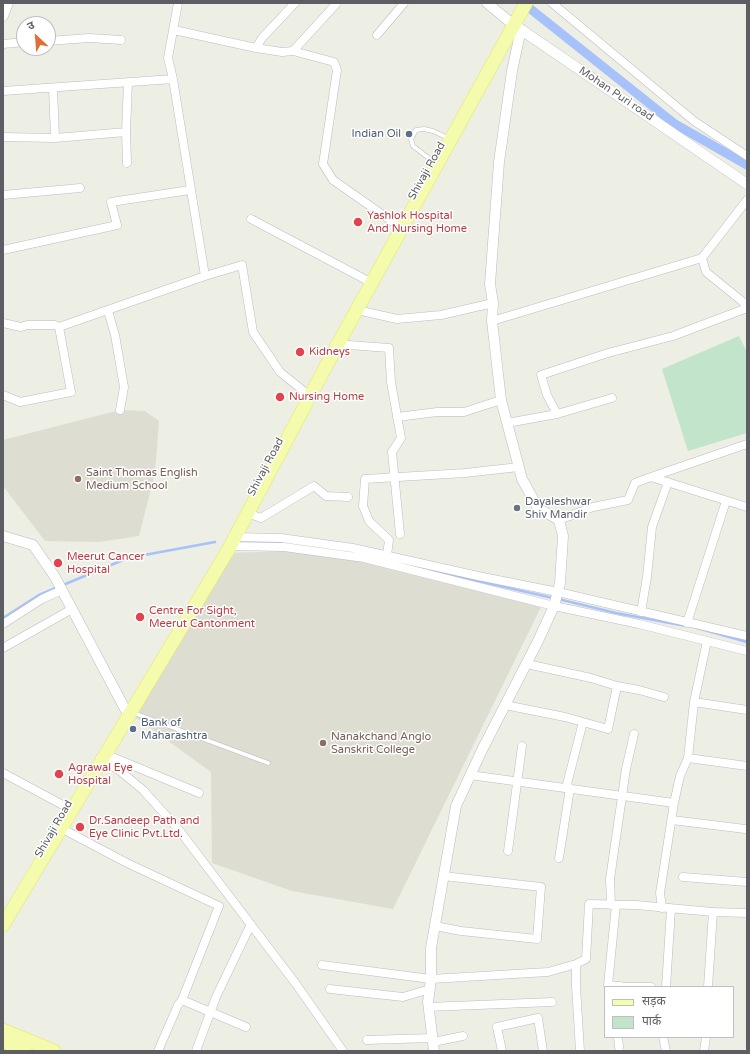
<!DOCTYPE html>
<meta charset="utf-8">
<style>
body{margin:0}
#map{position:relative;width:750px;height:1054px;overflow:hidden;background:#edeee4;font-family:"Varela Round","Noto Sans Devanagari",sans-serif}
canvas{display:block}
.frame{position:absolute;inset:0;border:4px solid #5c5e64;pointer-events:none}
.legend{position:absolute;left:604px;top:986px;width:130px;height:52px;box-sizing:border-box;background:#fff;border:1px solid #bebfc1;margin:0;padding:5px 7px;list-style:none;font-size:12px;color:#5c5e64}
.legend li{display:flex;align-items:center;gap:8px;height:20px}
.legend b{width:20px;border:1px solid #bebfc1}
.north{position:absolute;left:16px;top:16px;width:40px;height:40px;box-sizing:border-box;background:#fff;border:1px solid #bebfc1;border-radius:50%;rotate:334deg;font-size:11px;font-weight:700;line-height:16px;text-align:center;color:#5c5e64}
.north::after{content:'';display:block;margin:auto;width:14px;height:18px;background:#e06e38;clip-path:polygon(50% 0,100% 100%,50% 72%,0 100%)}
</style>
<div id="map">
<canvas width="750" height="1054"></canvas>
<div class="frame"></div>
<ul class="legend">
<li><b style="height:5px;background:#f4fbac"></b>सड़क</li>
<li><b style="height:11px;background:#c2e4ca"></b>पार्क</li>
</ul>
<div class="north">उ</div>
</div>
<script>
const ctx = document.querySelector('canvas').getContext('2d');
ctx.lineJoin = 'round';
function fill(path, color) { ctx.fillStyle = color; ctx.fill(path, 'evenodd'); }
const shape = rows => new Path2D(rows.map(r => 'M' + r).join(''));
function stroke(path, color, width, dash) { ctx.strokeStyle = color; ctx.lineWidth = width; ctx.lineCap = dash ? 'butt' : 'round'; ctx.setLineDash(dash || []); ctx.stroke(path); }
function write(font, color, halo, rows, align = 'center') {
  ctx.font = font + ' "Varela Round",sans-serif'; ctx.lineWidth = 3; ctx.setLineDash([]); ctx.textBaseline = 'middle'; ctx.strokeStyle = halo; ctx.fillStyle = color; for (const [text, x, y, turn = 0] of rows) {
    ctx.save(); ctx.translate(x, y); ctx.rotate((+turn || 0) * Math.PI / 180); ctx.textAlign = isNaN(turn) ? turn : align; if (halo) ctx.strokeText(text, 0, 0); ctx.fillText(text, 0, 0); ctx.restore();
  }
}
fill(shape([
 [120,410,145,411,159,421,155,473,139,536,99,542,45,541,3,486,3,440],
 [285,551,370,563,541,607,393,909,292,891,212,863,211,772,131,714,230,553]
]), '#deddd2');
fill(shape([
 [739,336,747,352,747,433,688,451,662,369]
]), '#c2e4ca');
stroke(shape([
 [290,544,303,545],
 [333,549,346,552],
 [429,570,553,598],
 [63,585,128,558,215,542],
 [558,599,616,613,686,626],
 [3,618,39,595,58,587],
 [697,628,747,642]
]), '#a7c2fa', 2.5);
stroke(shape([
 [523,3,675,124,747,165]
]), '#a7c2fa', 9);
const service = shape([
 [435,163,413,146,411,139,416,130,424,129,433,131,450,139],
 [134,713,268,763]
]);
const minor = shape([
 [552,3,694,121,747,156],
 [174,30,256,48,282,52,293,51,337,3],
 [377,35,404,3],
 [48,41,89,38,121,40],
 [3,44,24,42],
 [256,48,262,38,295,3],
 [293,51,334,62,337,70,323,164,333,180,403,229],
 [173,79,168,58,178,3],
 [3,91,173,79,205,276],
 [3,137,55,138,53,88],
 [55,138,126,132],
 [127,163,126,132,128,82],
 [3,195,80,188],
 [251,219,372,283],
 [3,250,117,225,111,202,190,190],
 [702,258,706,272,743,302,747,309],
 [357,310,397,319,441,315,493,303],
 [108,311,115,335,124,387,120,410],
 [492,321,702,258,747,200],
 [3,323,21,327,27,325,55,325,59,327],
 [335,344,389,348,391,382,401,438,392,452,400,534],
 [3,395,20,402,71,392,59,327,205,276,242,265,253,332,280,372,310,396],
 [557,414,612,398],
 [397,417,437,412,464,412,501,400],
 [507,423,557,414,547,395,541,375,608,353,673,336,747,308],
 [651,477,747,444],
 [247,513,261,518,314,486,326,496,348,497],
 [559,520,593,507,628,500,635,483,651,477,747,507],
 [232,537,281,538,353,548,478,576,558,592,747,636],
 [228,546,284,547,364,558,554,606,639,624,747,651],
 [387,555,389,540,369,521,363,506,365,479,465,473,519,467],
 [641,612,647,577,652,527,668,482],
 [687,623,726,501],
 [3,624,42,599,62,590],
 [3,648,72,609],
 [527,664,591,678,617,686,639,690,664,697],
 [694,702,747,710],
 [505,705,565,717,608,729,617,686],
 [105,754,199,793],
 [100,758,120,771,143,790,179,830,296,984,343,1051],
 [688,758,694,702,707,641],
 [3,773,72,810],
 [470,775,674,803],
 [566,788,583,722],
 [672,820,745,829],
 [57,826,127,863,219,906,182,1000,178,1005,158,1051],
 [508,851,522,746],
 [559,858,570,788],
 [683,877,747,882],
 [611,905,610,879,626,769,634,734],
 [616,905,608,985,620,986],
 [662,908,660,893,674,803,680,776,688,758,747,766],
 [713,912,747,913],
 [435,926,461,931,537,939,541,887,443,876],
 [322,965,431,979,548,972,576,964],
 [620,987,651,987],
 [666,987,671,909],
 [330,989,403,997,430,989],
 [182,1000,246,1027],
 [428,1007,552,1002],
 [618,1037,619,1047],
 [663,1037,666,1051],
 [367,1040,432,1038],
 [433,1042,463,1036],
 [196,1051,216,997,251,924],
 [502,1051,497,1027,538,1018,543,1051],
 [580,1051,576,986,576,964,586,959,589,904,636,905,713,912,708,987],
 [704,1051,706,1037]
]);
const tertiary = shape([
 [487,3,510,22,747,184],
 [3,16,8,3],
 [3,536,33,545,55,577,125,709,130,712],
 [434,1051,428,1002,431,979,431,948,456,806,482,750,538,641,554,606,560,583,563,536,559,520,538,508,522,479,501,400,492,321,493,303,490,284,499,162,512,71,521,29]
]);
const primary = shape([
 [3,925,227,552,333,353,526,3],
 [3,1030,54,1051],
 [3,1041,25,1051]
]);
stroke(service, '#bbbcc2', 5);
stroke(minor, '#bbbcc2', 9);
stroke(tertiary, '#bbbcc2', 11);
stroke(primary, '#eae561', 14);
stroke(service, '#fff', 4);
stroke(minor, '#fff', 8);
stroke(tertiary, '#fff', 10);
stroke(primary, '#f4fbac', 13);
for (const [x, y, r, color] of [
 [409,134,4,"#5c6f8a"],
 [358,222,5,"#e0444e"],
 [300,352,5,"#e0444e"],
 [280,397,5,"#e0444e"],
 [78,479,4,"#8d6e63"],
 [517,508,4,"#6b7280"],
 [58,563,5,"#e0444e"],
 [140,617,5,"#e0444e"],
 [133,729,4,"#5c6f8a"],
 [323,743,4,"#8d6e63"],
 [59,774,5,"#e0444e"],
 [80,827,5,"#e0444e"]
]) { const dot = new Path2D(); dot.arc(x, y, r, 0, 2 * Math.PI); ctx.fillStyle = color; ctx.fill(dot); stroke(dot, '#fff', 1.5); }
write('11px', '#5c5e64', '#fff', [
 ["Mohan Puri road",616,94,34],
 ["Shivaji Road",427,171,-61],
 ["Shivaji Road",266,467,-62],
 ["Shivaji Road",54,829,-60]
]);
write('11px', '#4e5e75', '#fff', [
 ["Indian Oil",401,134],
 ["Bank of",141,723,"left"],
 ["Maharashtra",141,736,"left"]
], 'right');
write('11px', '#be3a42', '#fff', [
 ["Yashlok Hospital",367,216],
 ["And Nursing Home",367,229],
 ["Kidneys",309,352],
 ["Nursing Home",289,397],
 ["Meerut Cancer",67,557],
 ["Hospital",67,570],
 ["Centre For Sight,",149,611],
 ["Meerut Cantonment",149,624],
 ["Agrawal Eye",68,768],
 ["Hospital",68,781],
 ["Dr.Sandeep Path and",89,821],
 ["Eye Clinic Pvt.Ltd.",89,834]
], 'left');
write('11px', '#785e54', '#fff', [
 ["Saint Thomas English",86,473],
 ["Medium School",86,486],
 ["Nanakchand Anglo",331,737],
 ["Sanskrit College",331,750]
], 'left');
write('11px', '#5b616d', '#fff', [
 ["Dayaleshwar",525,502],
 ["Shiv Mandir",525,515]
], 'left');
</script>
